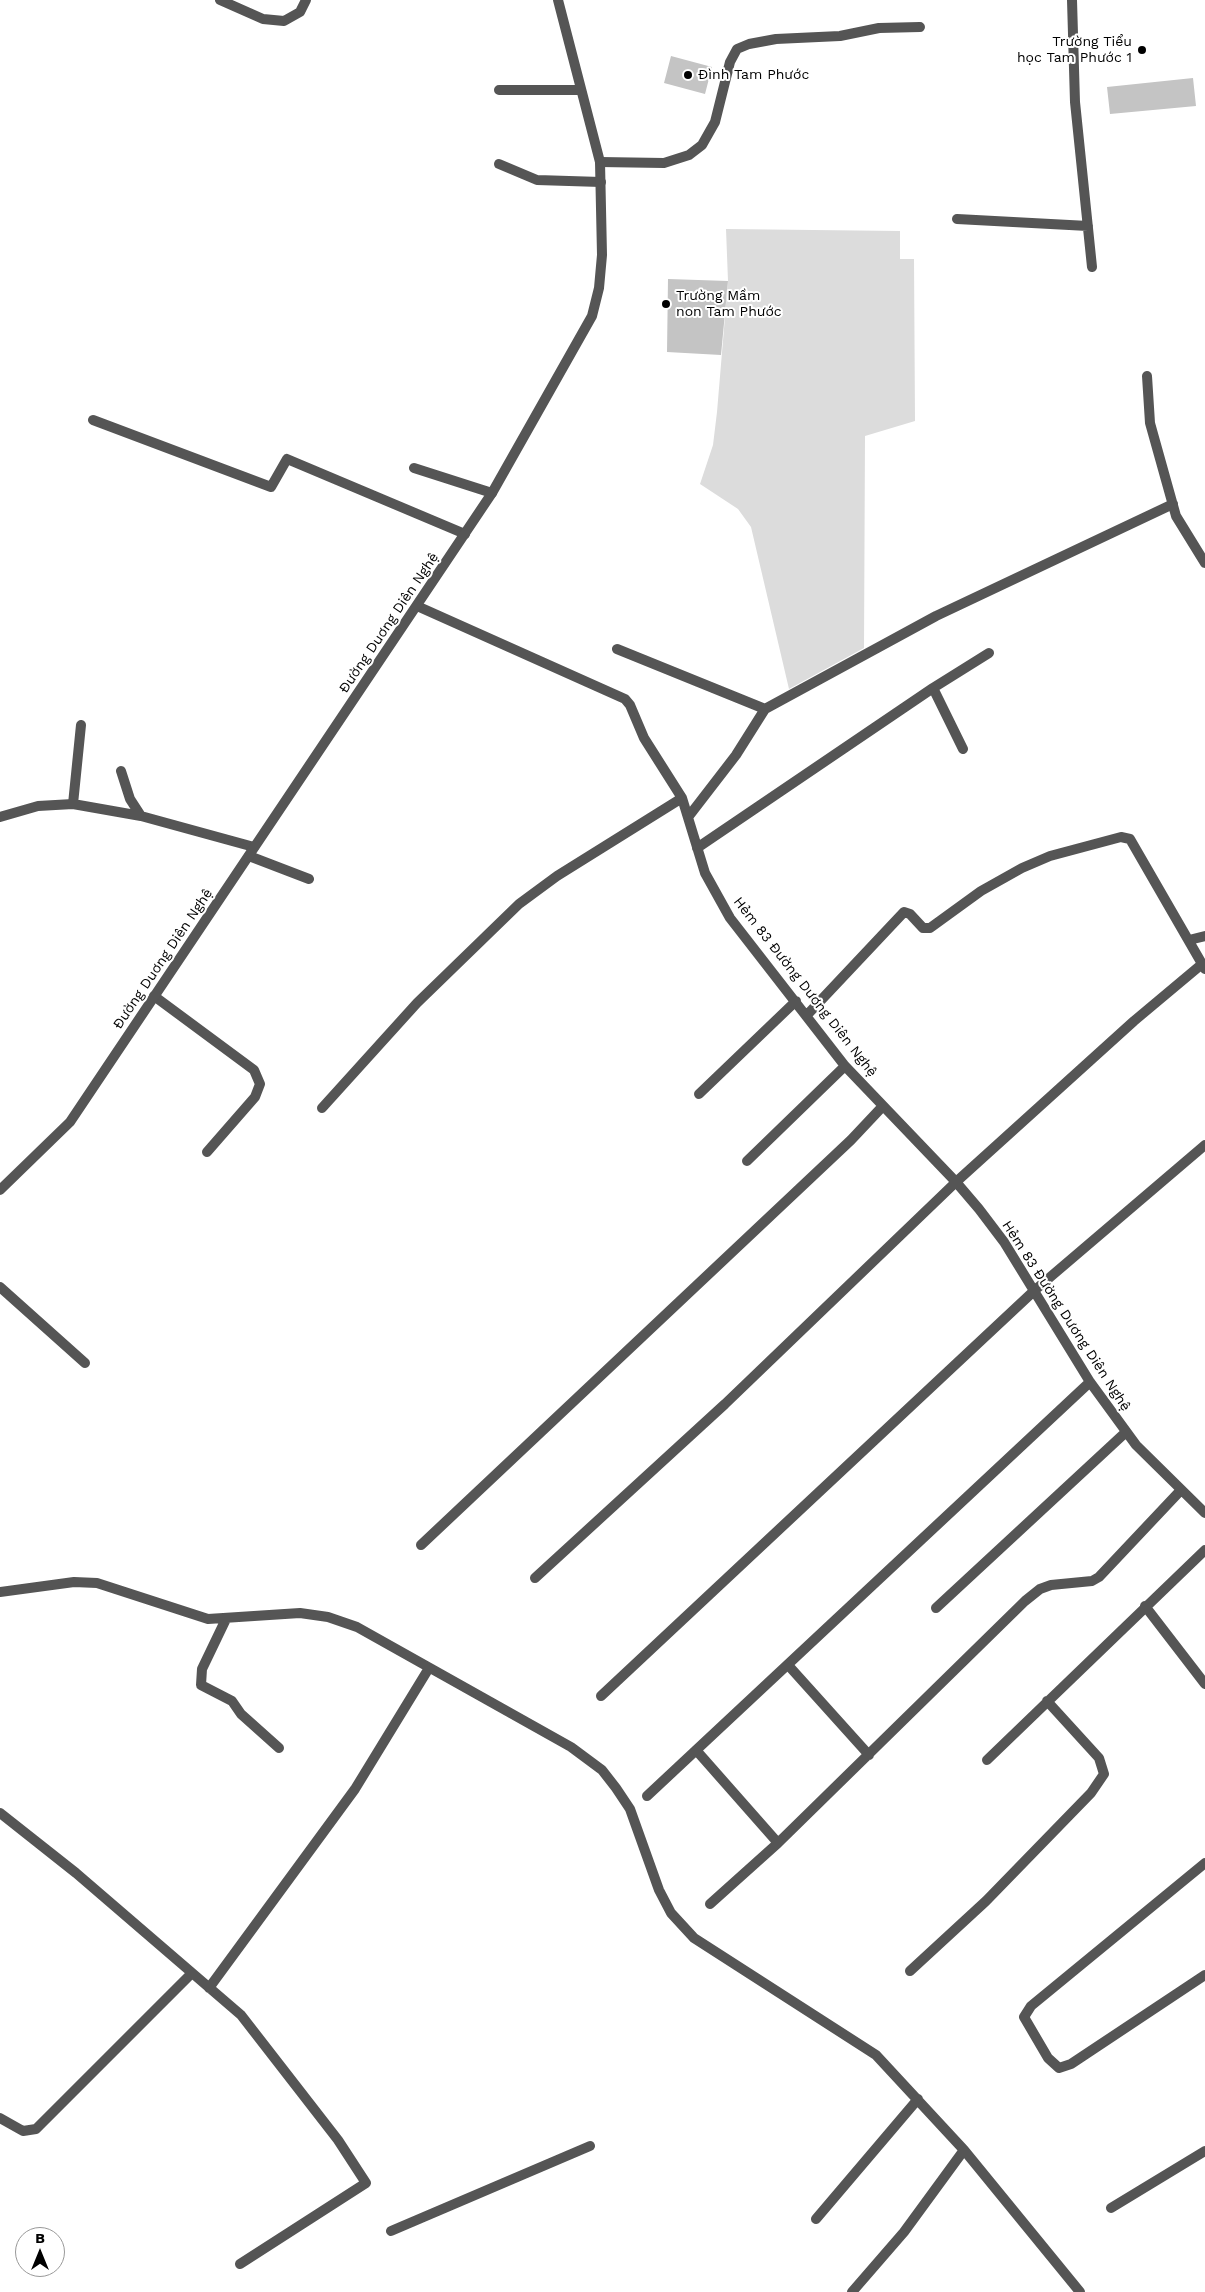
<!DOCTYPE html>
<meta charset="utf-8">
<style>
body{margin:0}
#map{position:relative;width:1205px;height:2292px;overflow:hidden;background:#fff;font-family:"Work Sans",sans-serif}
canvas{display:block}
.north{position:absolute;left:15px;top:2227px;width:50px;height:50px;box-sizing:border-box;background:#fff;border:1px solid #999;border-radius:50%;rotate:0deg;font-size:14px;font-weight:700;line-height:20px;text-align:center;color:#000}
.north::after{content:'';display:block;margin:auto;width:18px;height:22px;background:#000;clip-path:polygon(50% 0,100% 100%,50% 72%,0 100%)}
</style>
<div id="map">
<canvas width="1205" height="2292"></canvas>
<div class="north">B</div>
</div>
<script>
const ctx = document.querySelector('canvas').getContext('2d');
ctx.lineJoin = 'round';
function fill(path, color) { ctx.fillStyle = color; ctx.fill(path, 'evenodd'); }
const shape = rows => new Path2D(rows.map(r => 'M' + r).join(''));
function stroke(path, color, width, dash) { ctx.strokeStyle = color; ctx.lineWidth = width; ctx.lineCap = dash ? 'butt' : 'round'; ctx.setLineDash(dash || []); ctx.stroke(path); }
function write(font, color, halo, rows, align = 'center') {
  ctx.font = font + ' "Work Sans",sans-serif'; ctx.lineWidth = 4; ctx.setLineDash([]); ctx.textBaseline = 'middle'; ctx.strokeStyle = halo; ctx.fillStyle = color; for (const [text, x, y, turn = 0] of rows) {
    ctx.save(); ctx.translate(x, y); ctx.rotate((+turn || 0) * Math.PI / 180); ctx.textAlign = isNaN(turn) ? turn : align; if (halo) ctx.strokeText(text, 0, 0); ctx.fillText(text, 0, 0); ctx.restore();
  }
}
fill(shape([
 [726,229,900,231,900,259,914,259,915,421,865,436,864,648,789,689,751,527,738,509,700,484,713,445,717,412,728,281]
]), '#dcdcdc');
fill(shape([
 [671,56,712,67,705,94,664,83],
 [1193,78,1196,106,1110,114,1107,87],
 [668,279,728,281,721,355,667,352]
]), '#c4c4c4');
stroke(shape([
 [499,164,537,180,601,182]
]), '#555', 10);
stroke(shape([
 [220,0,263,19,284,21,300,12,306,0],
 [1072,0,1075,102,1092,267],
 [499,90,580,90],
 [600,162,664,163,689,155,702,145,715,122,730,62,737,49,749,44,776,39,840,36,879,28,920,27],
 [957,219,1088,226],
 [1147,376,1150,423,1176,516,1205,563],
 [93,420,271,487,287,459,465,534],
 [414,468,492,493],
 [417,606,625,699,630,705,644,738,682,798,705,873,730,918,845,1066,956,1182,979,1209,1004,1242,1090,1382,1136,1445,1205,1513],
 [617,649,765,709],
 [933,688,963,749],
 [121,771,130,799,141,816],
 [73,804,81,725],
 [689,816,736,755,765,709,936,616,1173,504],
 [0,817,38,806,73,804,141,816,254,847],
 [697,848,933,688,989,653],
 [249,856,309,879],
 [1189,940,1205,936],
 [154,996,254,1070,260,1084,255,1097,207,1152],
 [807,1015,904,912,910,914,923,928,930,928,981,891,1022,868,1050,856,1121,837,1130,839,1205,969],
 [699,1094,796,1001],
 [322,1108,417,1003,519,904,557,876,682,798],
 [747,1161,845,1066],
 [0,1287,85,1363],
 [421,1545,851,1140,883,1106],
 [535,1578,725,1404,956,1182,1134,1021,1202,964],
 [0,1592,74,1582,97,1583,208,1619,300,1613,328,1617,357,1627,571,1747,602,1770,616,1788,630,1809,659,1890,671,1913,694,1938,876,2055,964,2150,1080,2292],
 [1145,1606,1205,1684],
 [936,1608,1126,1432],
 [226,1619,202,1669,201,1685,232,1701,241,1714,279,1748],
 [788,1665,869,1755],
 [601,1696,1035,1290,1205,1145],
 [696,1750,778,1843],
 [987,1760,1205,1550],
 [647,1796,1090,1382],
 [0,1813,76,1873,241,2015,338,2140,366,2183,240,2264],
 [1205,1863,1031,2006,1024,2017,1048,2058,1059,2068,1071,2064,1205,1975],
 [710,1904,778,1843,1025,1601,1040,1589,1051,1585,1092,1581,1099,1577,1181,1490],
 [910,1971,986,1901,1091,1793,1104,1774,1099,1758,1047,1701],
 [209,1988,355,1789,429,1668],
 [0,2118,23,2131,36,2129,192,1973],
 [1111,2208,1205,2151],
 [816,2219,918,2099],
 [391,2231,590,2146],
 [852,2292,904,2232,964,2150]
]), '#555', 10);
stroke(shape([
 [0,1190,70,1122,492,493,592,316,599,288,602,255,600,162,558,0]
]), '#555', 10);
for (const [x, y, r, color] of [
 [1142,50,5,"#000"],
 [688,75,5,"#000"],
 [666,304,5,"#000"]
]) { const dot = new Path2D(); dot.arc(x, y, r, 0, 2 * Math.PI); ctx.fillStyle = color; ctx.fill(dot); stroke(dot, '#fff', 2); }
write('14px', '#000', '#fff', [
 ["Trường Tiểu",1132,42,"right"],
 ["học Tam Phước 1",1132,58,"right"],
 ["Đình Tam Phước",698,75],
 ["Trường Mầm",676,296],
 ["non Tam Phước",676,312]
], 'left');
write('14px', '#000', '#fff', [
 ["Đường Duơng Diên Nghệ",389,623,-56],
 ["Đường Duơng Diên Nghệ",163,959,-56],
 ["Hẻm 83 Đường Dương Diên Nghệ",805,987,52],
 ["Hẻm 83 Đường Dương Diên Nghệ",1066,1316,57]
]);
</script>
